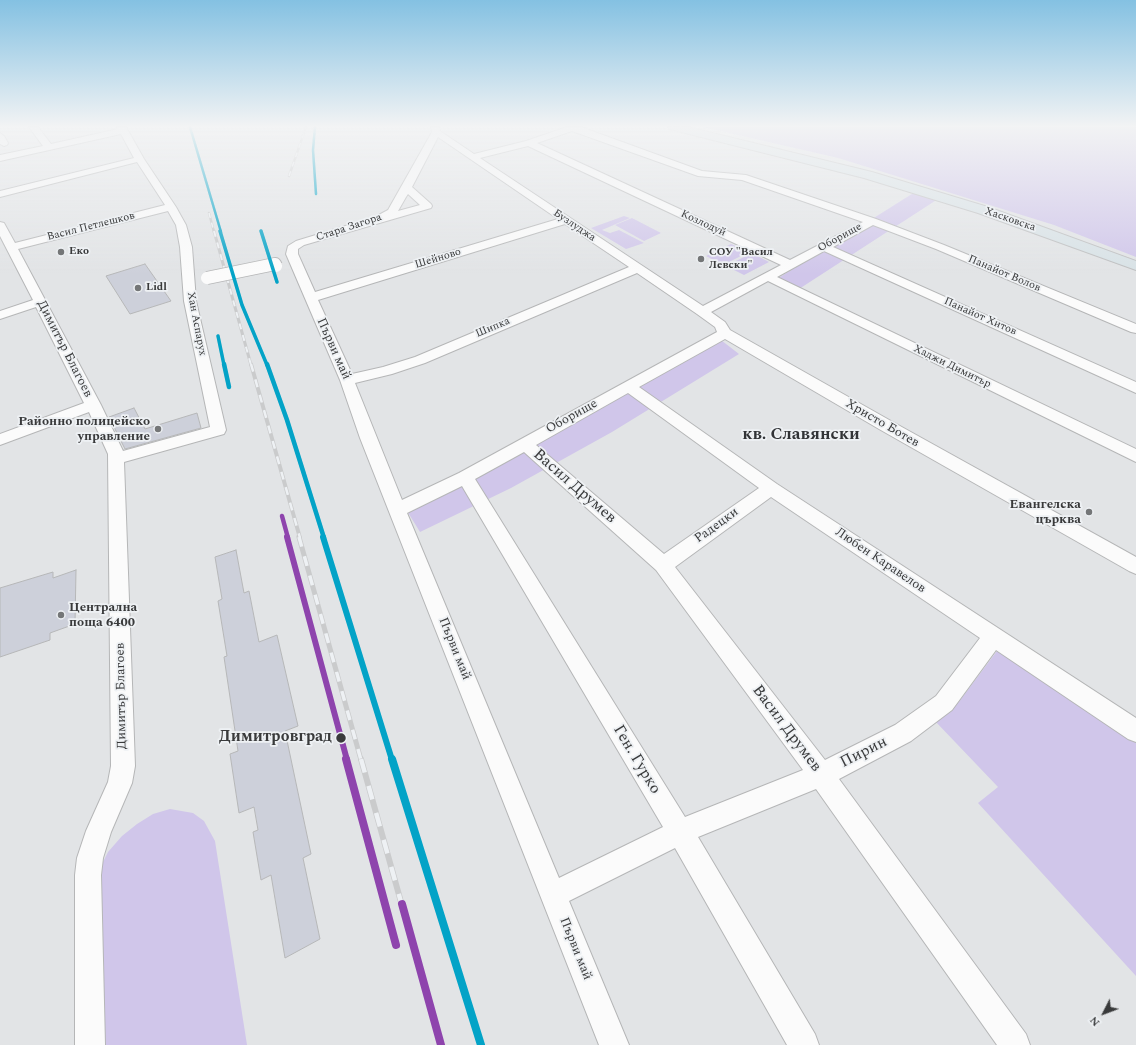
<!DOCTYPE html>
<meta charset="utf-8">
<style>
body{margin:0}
#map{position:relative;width:1136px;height:1045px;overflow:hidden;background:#e2e4e6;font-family:Spectral,serif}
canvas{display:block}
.north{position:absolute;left:1084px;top:993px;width:40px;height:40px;-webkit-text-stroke:3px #eef1f4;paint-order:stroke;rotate:228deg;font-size:11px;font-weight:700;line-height:16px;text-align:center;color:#393a3b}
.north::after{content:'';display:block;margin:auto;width:14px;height:18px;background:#393a3b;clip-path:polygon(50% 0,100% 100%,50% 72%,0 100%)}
</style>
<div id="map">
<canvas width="1136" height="1045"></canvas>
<div class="north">N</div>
</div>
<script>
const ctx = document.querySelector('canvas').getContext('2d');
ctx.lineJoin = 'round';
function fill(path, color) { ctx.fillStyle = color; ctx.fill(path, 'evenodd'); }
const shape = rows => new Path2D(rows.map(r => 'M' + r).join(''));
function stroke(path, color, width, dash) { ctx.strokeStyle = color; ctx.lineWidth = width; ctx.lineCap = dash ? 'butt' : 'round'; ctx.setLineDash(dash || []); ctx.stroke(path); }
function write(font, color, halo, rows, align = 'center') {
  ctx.font = font + ' Spectral,serif'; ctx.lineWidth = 3.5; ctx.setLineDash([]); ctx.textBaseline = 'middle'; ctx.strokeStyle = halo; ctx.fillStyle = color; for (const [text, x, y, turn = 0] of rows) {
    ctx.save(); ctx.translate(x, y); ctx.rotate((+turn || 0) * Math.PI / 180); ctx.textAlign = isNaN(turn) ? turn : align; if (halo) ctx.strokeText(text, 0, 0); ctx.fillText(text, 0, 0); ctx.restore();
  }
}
fill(shape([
 [703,127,1136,127,1136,257,1054,225,838,158],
 [915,192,938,199,799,289,777,279],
 [624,216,630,218,602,230,610,233,619,230,644,243,626,249,591,228],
 [632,218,661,233,644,241,615,225],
 [731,244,749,252,723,265,706,256],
 [752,253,769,262,744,275,726,266],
 [717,337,739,354,612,432,511,488,420,532,404,506],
 [1000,647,1136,741,1136,976,978,803,998,787,935,721,958,703],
 [170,809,193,813,204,821,215,841,247,1045,104,1045,99,870,108,852,122,836,137,824,153,814]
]), '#d0c6ea');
const building = shape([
 [145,264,171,301,130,314,106,276,145,264],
 [134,408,145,429,197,413,201,428,125,449,109,417,134,408],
 [236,550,244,593,249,591,259,642,277,635,298,726,285,731,311,854,303,858,320,939,285,958,271,875,261,880,253,832,258,830,254,807,239,813,230,754,238,751,224,657,227,656,218,601,222,599,215,557,236,550],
 [76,570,75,624,50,633,50,640,0,657,0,588,53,572,53,578,76,570]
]);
fill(building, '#cdd0da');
stroke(building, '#b6b7b8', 1);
const minor = shape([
 [29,127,38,127,51,144,118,129,117,127,126,127,144,159,176,207,186,225,192,247,196,301,226,430,224,434,124,462,135,766,132,783,111,832,103,858,101,875,105,1045,75,1045,75,875,77,858,86,831,108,782,111,766,108,454,89,412,0,445,0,434,84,403,36,307,0,319,0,311,33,300,0,236,0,222,4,223,15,243,165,205,137,162,0,197,0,191,134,158,121,134,0,161,0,155,43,146,29,127],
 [168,211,176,225,180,247,184,301,210,427,123,451,101,405,18,249,168,211],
 [431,127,439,127,440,131,474,154,526,141,567,127,581,127,702,171,746,175,876,219,944,245,1136,324,1136,333,1131,332,936,249,873,225,833,247,1136,382,1136,393,824,251,777,277,1136,449,1136,462,768,281,711,312,725,322,730,330,891,421,1136,557,1136,574,1129,571,879,429,725,339,639,387,777,484,1136,718,1136,742,1128,739,996,650,952,710,911,741,839,779,1026,1034,1030,1045,997,1045,816,789,698,837,815,1034,819,1045,787,1045,675,848,569,901,629,1045,599,1045,360,438,340,380,286,254,288,246,296,241,375,217,388,210,432,132,431,127],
 [572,131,698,176,742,180,863,222,790,260,537,143,572,131],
 [438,137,558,219,315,292,298,254,298,249,304,245,431,208,432,206,431,204,412,187,438,137],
 [528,146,781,265,703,306,480,158,528,146],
 [408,194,420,205,398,211,406,197,408,194],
 [565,224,629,267,415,357,383,367,352,374,318,300,565,224],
 [637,273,697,314,715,327,717,332,459,473,402,500,355,383,392,374,425,363,637,273],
 [628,393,759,488,664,554,536,445,628,393],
 [524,452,656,570,803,770,685,817,475,479,524,452],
 [462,486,663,827,559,878,407,513,462,486],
 [771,497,980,638,936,696,895,725,825,760,675,567,771,497],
 [0,133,4,136,8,143,7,145,4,146,0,144,0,133]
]);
const major = shape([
 [668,127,688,127,872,172,988,207,1136,261,1136,270,978,213,864,178,669,129,668,127]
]);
stroke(minor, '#b5b6b7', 2);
stroke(major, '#bebfc0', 2);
fill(minor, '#fbfbfb');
fill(major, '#d8e2e6');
const railFar4 = shape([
 [190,127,221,232],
 [315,127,313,150,316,194],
 [289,176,306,127],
 [209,213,214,232]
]);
const railFar3 = shape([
 [214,231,251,365],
 [220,231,242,305,267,365],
 [261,231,277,282],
 [218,336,224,365]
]);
const railFar2 = shape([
 [224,364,229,387],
 [251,364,300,538],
 [267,364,287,420,324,538]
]);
const railFar1 = shape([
 [299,537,361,760],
 [323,537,392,760]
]);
const rail = shape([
 [361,759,441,1045],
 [392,759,481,1045]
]);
stroke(railFar4, '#cacbcc', 2.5);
stroke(railFar3, '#cacbcc', 3);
stroke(railFar2, '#cacbcc', 4);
stroke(railFar1, '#cacbcc', 5);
stroke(rail, '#cacbcc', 6);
stroke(railFar4, '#eef1f4', 1.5, [5]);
stroke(railFar3, '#eef1f4', 2, [6]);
stroke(railFar2, '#eef1f4', 2.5, [8]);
stroke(railFar1, '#eef1f4', 3.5, [10]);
stroke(rail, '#eef1f4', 4.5, [14]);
const minorBridge = shape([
 [207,278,275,264,276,266]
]);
stroke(minorBridge, '#b5b6b7', 14, []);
stroke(minorBridge, '#fbfbfb', 12);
stroke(shape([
 [190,127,221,232],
 [315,127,313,150,316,194]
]), '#03a3c7', 2.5);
stroke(shape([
 [220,231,242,305,267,365],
 [261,231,277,282],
 [218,336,224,365]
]), '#03a3c7', 3.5);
stroke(shape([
 [224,364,229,387],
 [267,364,287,420,324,538]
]), '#03a3c7', 4.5);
stroke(shape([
 [323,537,392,760]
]), '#03a3c7', 6);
stroke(shape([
 [392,759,481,1045]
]), '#03a3c7', 8);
stroke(shape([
 [282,516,288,538]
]), '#8e44ad', 4.5);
stroke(shape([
 [287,537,347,760]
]), '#8e44ad', 6);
stroke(shape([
 [346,759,396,945],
 [402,904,441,1045]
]), '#8e44ad', 8);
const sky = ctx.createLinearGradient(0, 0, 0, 274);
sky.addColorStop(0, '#84c1e2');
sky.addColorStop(0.46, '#f2f3f4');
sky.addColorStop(1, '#f2f3f400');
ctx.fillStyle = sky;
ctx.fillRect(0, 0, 1136, 274);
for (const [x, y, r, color] of [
 [61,252,4,"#747677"],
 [701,259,4,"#747677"],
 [138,288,4,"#747677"],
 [158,429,4,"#747677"],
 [1089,512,4,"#747677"],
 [61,615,4,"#747677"],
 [341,738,5.5,"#393a3b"]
]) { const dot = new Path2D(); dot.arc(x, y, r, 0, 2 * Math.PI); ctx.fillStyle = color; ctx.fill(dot); stroke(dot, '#eef1f4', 1.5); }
write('11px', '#393a3b', '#eef1f4', [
 ["Хасковска",1010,220,19],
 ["Козлодуй",703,224,25],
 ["Бузлуджа",574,226,34],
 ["Васил Петлешков",91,227,-14],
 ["Стара Загора",349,228,-18],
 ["Оборище",840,238,-29],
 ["Шейново",438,259,-17],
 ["Панайот Волов",1004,274,23],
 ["Панайот Хитов",980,317,24],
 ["Хан Аспарух",196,324,79],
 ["Шипка",493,328,-23],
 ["Хаджи Димитър",952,367,26]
]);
write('bold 11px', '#393a3b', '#eef1f4', [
 ["Еко",69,252],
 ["СОУ \"Васил",709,253],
 ["Левски\"",709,266],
 ["Lidl",146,288]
], 'left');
write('13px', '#393a3b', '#eef1f4', [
 ["Димитър Благоев",64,349,63],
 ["Първи май",333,349,66],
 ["Оборище",572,417,-29],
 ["Христо Ботев",882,424,30],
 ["Радецки",717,526,-36],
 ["Любен Каравелов",880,561,34],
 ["Първи май",454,649,68],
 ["Димитър Благоев",122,696,-91],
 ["Първи май",575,949,68]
]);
write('bold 13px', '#393a3b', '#eef1f4', [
 ["Районно полицейско",150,422],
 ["управление",150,437],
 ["Евангелска",1081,505],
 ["църква",1081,520],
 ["Централна",69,608,"left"],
 ["поща 6400",69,623,"left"]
], 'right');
write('16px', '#393a3b', '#eef1f4', [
 ["Васил Друмев",574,487,41],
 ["Васил Друмев",786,729,53],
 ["Пирин",864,753,-27],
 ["Ген. Гурко",636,760,59]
]);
write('bold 16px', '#393a3b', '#eef1f4', [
 ["Димитровград",332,738]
], 'right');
write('bold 17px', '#323437', '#eef1f4', [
 ["кв. Славянски",801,436]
]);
</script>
